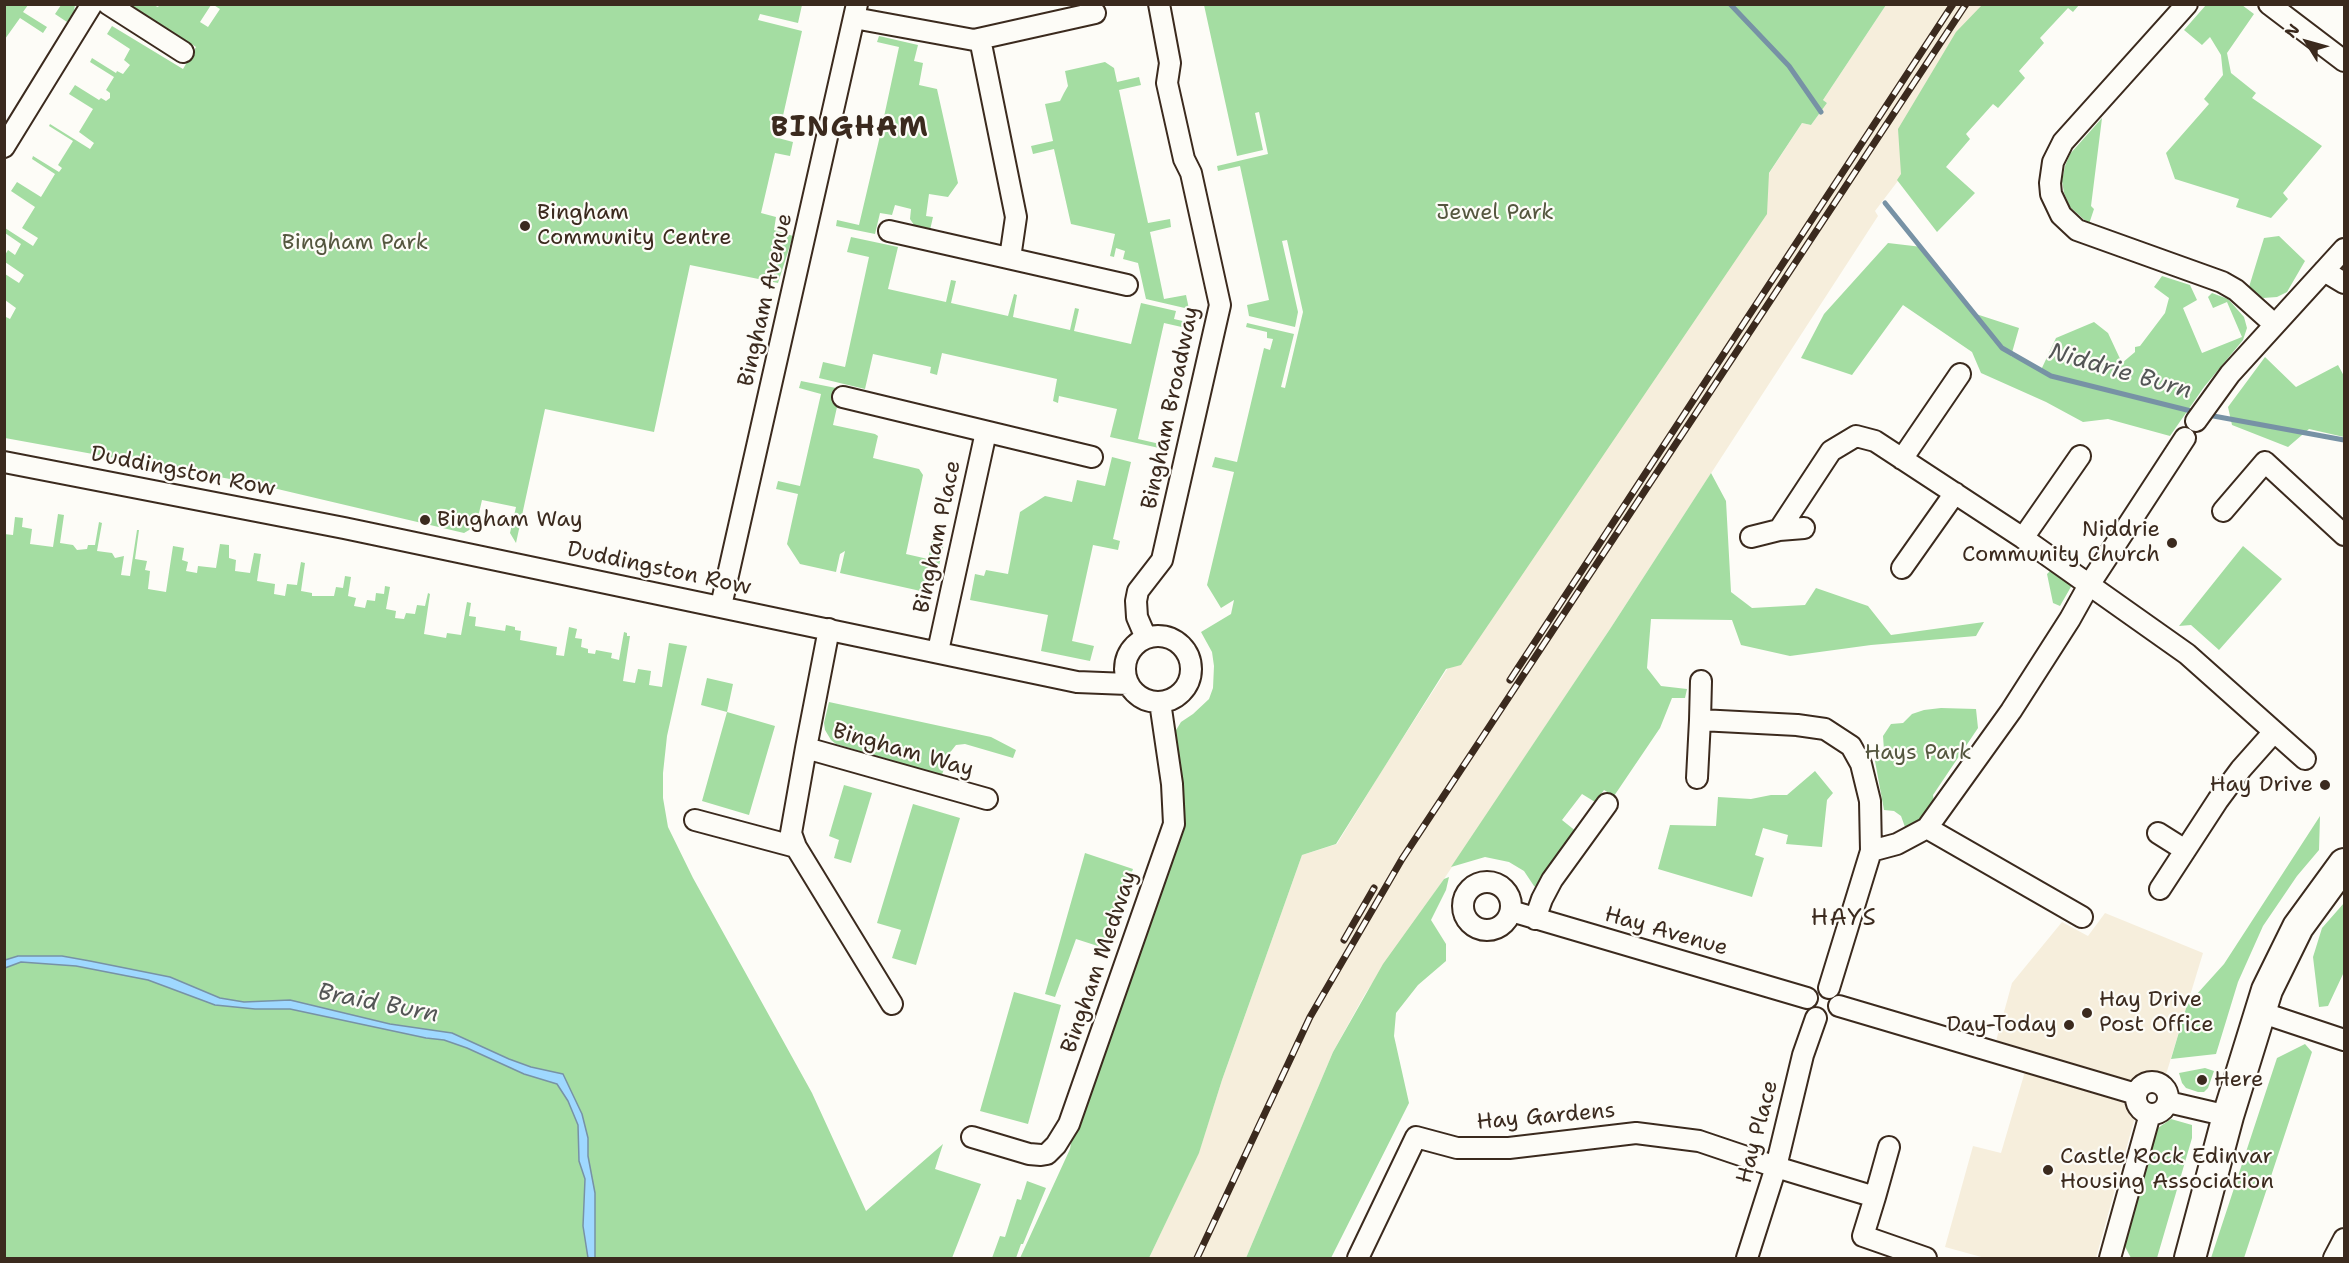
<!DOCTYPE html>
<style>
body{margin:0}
#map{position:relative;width:2349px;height:1263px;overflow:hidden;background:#fdfcf7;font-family:"Shantell Sans",sans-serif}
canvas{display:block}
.frame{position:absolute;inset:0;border:6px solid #3b2a1e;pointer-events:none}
.north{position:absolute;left:2277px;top:12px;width:60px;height:60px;-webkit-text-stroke:4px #fdfcf7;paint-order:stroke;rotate:307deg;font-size:16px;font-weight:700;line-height:24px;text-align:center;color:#3b2a1e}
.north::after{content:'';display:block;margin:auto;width:21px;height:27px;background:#3b2a1e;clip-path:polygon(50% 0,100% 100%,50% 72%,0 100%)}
</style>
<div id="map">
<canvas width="2349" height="1263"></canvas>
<div class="frame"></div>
<div class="north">N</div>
</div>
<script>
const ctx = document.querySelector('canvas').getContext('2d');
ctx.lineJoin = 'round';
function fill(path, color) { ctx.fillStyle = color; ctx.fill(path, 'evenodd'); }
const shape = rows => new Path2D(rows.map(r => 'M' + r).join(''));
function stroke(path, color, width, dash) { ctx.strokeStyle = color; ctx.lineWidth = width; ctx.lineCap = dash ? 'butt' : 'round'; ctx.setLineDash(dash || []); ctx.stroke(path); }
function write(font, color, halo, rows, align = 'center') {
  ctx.font = font + ' "Shantell Sans",sans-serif'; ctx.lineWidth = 4.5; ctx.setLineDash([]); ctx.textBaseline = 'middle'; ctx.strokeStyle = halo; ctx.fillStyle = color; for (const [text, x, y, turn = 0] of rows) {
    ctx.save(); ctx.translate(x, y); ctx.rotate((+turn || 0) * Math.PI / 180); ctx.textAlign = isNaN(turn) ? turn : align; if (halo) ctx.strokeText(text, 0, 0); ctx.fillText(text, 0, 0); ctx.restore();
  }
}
fill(shape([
 [1886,5,2032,5,1875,211,1878,216,1610,629,1444,879,1365,994,1333,1052,1246,1258,1149,1258,1199,1152,1222,1080,1302,855,1337,844,1381,772,1583,458,1802,123,1811,125,1827,103,1823,100],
 [2105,913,2203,953,2164,1081,2149,1077,2137,1081,2132,1087,2128,1102,2135,1117,2096,1258,1985,1258,1945,1247,1973,1146,2001,1153,2031,1051,1996,1041,2012,983,2062,922,2088,936]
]), '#f6eedc');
fill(shape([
 [160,4,211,5,200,22,208,27,220,9,212,4,802,5,798,23,760,14,758,20,802,31,778,138,793,142,790,156,775,153,761,213,776,217,774,230,793,236,778,283,690,265,654,432,545,409,516,543,510,533,516,507,482,500,476,526,464,533,252,483,5,438,4,316,10,319,16,308,5,300,5,274,19,283,24,275,5,262,5,255,8,250,15,255,21,244,5,233,5,228,33,246,38,238,22,228,35,207,11,191,17,182,41,197,55,174,32,159,33,156,59,172,62,168,58,165,73,141,49,126,50,124,90,149,94,143,79,132,93,109,69,94,75,85,99,100,101,98,106,101,110,98,110,93,106,90,114,77,90,62,92,58,116,73,117,71,123,74,130,65,124,60,130,49,107,34,112,26,183,69,196,47,131,5,153,5,158,7],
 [4,5,28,5,23,12,47,27,43,33,20,18,5,39],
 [61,5,75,5,74,11,67,22,55,14],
 [1204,5,1886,5,1823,100,1827,103,1811,125,1802,123,1769,173,1767,214,1461,665,1446,669,1336,844,1302,855,1222,1080,1199,1153,1149,1258,1020,1258,1070,1149,1072,1138,1185,818,1173,735,1181,722,1193,714,1209,699,1213,688,1214,666,1212,652,1201,632,1231,614,1234,600,1221,608,1207,585,1234,472,1212,467,1215,457,1237,462,1264,348,1270,350,1273,339,1267,338,1267,332,1246,327,1247,323,1294,334,1281,387,1285,388,1303,312,1287,240,1282,241,1298,312,1295,327,1249,316,1247,305,1269,300,1240,166,1218,171,1217,166,1268,154,1259,112,1255,113,1263,150,1237,156],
 [1982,5,2079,5,2073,12,2068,8,2040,38,2044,43,2019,71,2025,78,1998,108,1993,104,1966,134,1970,139,1946,167,1975,193,1937,232,1897,180,1901,174,1898,129,1956,32],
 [2206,5,2242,5,2254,14,2227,53,2231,73,2256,93,2252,98,2322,146,2283,193,2288,199,2271,218,2236,207,2239,199,2175,179,2166,153,2209,104,2204,99,2223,75,2221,55,2210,37,2202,45,2184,30],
 [879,36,918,45,914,61,923,63,919,85,937,89,958,183,948,197,929,194,926,216,933,217,930,230,914,225,910,219,911,209,895,205,892,215,880,213,875,234,836,226,837,220,859,225,879,140,899,47,877,42],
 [1105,62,1114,68,1117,82,1139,77,1141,85,1119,90,1148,223,1170,219,1171,227,1150,232,1164,299,1186,295,1189,309,1146,299,1138,263,1123,259,1125,251,1116,248,1114,257,1110,256,1115,234,1071,224,1054,149,1033,154,1031,146,1053,141,1045,104,1060,101,1064,93,1068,86,1065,71],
 [2102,118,2091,206,2094,209,2089,224,2070,207,2064,193,2062,181,2065,166,2070,154],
 [2279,236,2305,261,2287,292,2277,297,2263,298,2249,287,2264,238],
 [851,237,898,247,888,289,946,302,951,280,956,281,951,303,1008,316,1014,294,1017,295,1013,317,1070,330,1075,308,1079,309,1074,331,1131,344,1141,303,1176,311,1174,319,1187,322,1186,328,1164,323,1138,439,1160,444,1159,448,1110,437,1117,409,1059,396,1058,403,1053,401,1057,379,942,353,937,375,930,373,931,367,873,354,865,389,819,378,823,362,845,367,869,257,847,252],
 [1888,243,1922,247,1976,314,2019,328,2011,356,2041,370,2056,338,2094,322,2108,333,2122,363,2135,352,2135,347,2140,346,2165,313,2169,298,2154,287,2162,276,2190,285,2197,300,2183,308,2202,353,2242,337,2227,302,2213,308,2208,297,2212,293,2228,299,2244,317,2247,328,2243,340,2204,387,2170,436,2108,419,2083,422,2046,402,1981,373,1972,352,1903,305,1852,375,1801,358,1824,314],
 [2265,357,2296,387,2338,365,2344,376,2344,437,2309,429,2288,447,2232,425,2228,407],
 [801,381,841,389,833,425,875,434,878,436,873,458,919,469,923,475,906,554,928,559,932,541,944,543,939,566,932,564,925,592,840,573,845,551,840,554,836,572,800,564,787,544,798,494,776,489,778,481,800,486,821,394,799,388],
 [1112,457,1131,462,1113,539,1120,541,1118,550,1093,545,1072,641,1094,646,1090,661,1041,651,1048,615,970,600,975,574,984,576,986,570,1008,574,1020,512,1045,496,1072,502,1077,480,1105,486],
 [1711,473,1726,501,1731,592,1752,608,1805,605,1816,588,1868,606,1891,635,1984,622,1976,636,1871,645,1790,656,1741,645,1732,620,1651,619,1647,668,1661,686,1687,689,1685,698,1672,698,1660,728,1614,796,1604,790,1595,802,1582,794,1562,820,1577,832,1539,890,1534,886,1524,871,1509,862,1485,857,1451,867,1610,629],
 [58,514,64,515,60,543,73,545,77,550,87,549,88,545,95,545,99,522,102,523,97,551,112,553,115,558,124,556,121,575,130,576,137,530,139,530,135,559,147,561,145,570,150,571,148,589,166,592,173,546,184,548,182,560,188,562,186,571,197,573,198,566,216,568,220,544,229,545,229,558,236,560,235,571,250,573,254,553,261,554,257,581,275,584,274,594,285,596,287,584,297,585,301,562,305,563,301,591,312,593,312,596,334,596,336,587,343,588,345,576,351,577,348,596,356,598,354,606,365,608,367,600,375,601,376,593,384,594,385,586,390,587,386,609,396,611,395,618,404,619,406,613,415,614,417,605,425,606,428,593,430,594,424,634,446,638,447,633,461,635,467,602,471,603,469,616,476,617,475,626,505,631,506,625,515,627,515,630,521,631,520,640,557,647,556,655,564,656,569,627,577,629,575,638,582,639,581,647,588,649,588,653,595,654,596,650,612,653,611,658,619,660,624,632,627,633,627,636,630,636,623,681,635,683,638,669,651,671,649,685,662,687,669,643,687,646,667,736,663,773,663,798,668,827,693,878,812,1093,866,1211,943,1144,935,1169,981,1184,952,1258,5,1258,4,534,13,535,15,517,23,518,22,527,32,529,30,544,53,547],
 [2243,546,2282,579,2219,650,2191,625,2179,626],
 [2052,569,2072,585,2060,606,2053,603,2047,574],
 [707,678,733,684,727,712,775,726,749,815,702,801,727,712,701,705],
 [829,702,991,737,1016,750,1013,758,965,744,956,745,948,755,942,775,836,744,831,740,825,730,824,723],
 [1941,708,1976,709,1978,728,1933,795,1934,802,1922,818,1905,827,1901,816,1894,811,1884,810,1875,761,1884,750,1883,736,1891,724,1903,723,1912,714,1924,710],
 [1815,771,1833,793,1827,800,1822,847,1786,844,1788,835,1763,828,1755,855,1764,858,1752,897,1658,869,1670,825,1716,826,1718,797,1751,799,1771,795,1787,795],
 [844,785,872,793,851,863,834,858,839,840,829,836],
 [913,804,960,818,916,965,892,958,901,930,877,923],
 [2320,816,2319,850,2297,876,2263,926,2238,982,2216,1054,2171,1059,2187,1005,2224,964],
 [1085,853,1133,869,1104,948,1076,939,1055,997,1045,994],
 [1449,877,1446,890,1431,920,1446,944,1446,961,1418,985,1396,1013,1394,1036,1409,1103,1331,1258,1246,1258,1333,1052,1383,964,1444,879],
 [2344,903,2344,972,2328,1006,2319,1007,2313,957,2322,928],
 [1014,992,1061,1005,1028,1124,980,1111],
 [2305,1044,2312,1052,2244,1258,2211,1258,2277,1058],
 [2205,1068,2214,1071,2208,1088,2204,1092,2198,1092,2186,1088,2182,1083,2179,1073],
 [2171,1119,2192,1125,2192,1138,2157,1258,2131,1258,2122,1241,2155,1130],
 [1027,1181,1046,1188,1023,1244,1021,1244,1016,1258,992,1258,1000,1236,1005,1237,1017,1199,1021,1200]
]), '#a4dda2');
const water = shape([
 [18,956,62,956,90,961,170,977,220,998,244,1002,290,1000,390,1024,452,1033,509,1059,531,1067,563,1074,582,1114,588,1138,588,1156,595,1193,595,1258,588,1258,583,1226,585,1179,579,1161,578,1125,568,1101,557,1084,524,1074,467,1048,444,1040,426,1038,290,1009,255,1009,215,1005,148,980,76,966,21,962,5,968,5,960,18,956]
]);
fill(water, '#9fd8ff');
stroke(water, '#7792a5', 1.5);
stroke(shape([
 [1730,4,1789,66,1821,112],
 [1885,203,2002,348,2051,376,2195,412],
 [2208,415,2344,440]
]), '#7792a5', 5);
const minor = shape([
 [108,4,183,52],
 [2187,4,2063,142,2053,162,2050,183,2051,194,2061,215,2077,230,2222,282,2236,290,2274,324],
 [2269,4,2344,61],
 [854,18,974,40,1095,13],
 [980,39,1016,217,1010,258],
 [4,147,92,4],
 [889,231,1127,285],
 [2324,271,2344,283],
 [843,397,1092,457],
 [2196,421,2230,374,2344,249],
 [1902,459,1960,374],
 [4,462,344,528,1077,682,1128,684],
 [2223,511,2265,462,2344,535],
 [1779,530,1804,528],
 [1751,537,1779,530,1831,451,1856,436,1875,441,2023,538,2187,654,2305,759],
 [2023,538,2080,456],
 [1902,568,1955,493],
 [721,606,857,4],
 [829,629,806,748,791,833,796,847,892,1004],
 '1125 669a33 33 0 1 1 66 0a33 33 0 1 1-66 0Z',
 [1146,638,1137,617,1136,601,1138,591,1162,560,1220,305,1191,173,1184,159,1167,83,1170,63,1159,4],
 [938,651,986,432],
 [1701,681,1700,720,1797,725,1825,729,1851,746,1861,764,1870,801,1871,851,1829,988],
 [806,748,987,799],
 [1697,778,1700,720],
 [695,820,796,847],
 [1927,828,2082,917],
 [2158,833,2185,850],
 [1871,851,1897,844,1927,828,2011,711,2070,619,2089,585,2185,438],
 '1463 906a24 24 0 1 1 48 0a24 24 0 1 1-48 0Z',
 [2160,889,2218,800,2241,769,2273,733],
 [1511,911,1807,998],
 [1535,919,1542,899,1552,880,1607,804],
 [1839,1006,2136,1094],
 [2260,1012,2344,1040],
 '2136 1098a16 16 0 1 1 32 0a16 16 0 1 1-32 0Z',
 [2168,1102,2228,1116],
 [972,1137,1029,1154,1041,1155,1047,1154,1056,1145,1069,1124,1174,824,1172,784,1160,702],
 [1875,1197,1863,1236,1926,1258],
 [1358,1258,1416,1137,1457,1148,1509,1148,1636,1133,1699,1141,1776,1167,1875,1197,1889,1147],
 [1747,1258,1776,1167,1803,1055,1816,1018],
 [2110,1258,2150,1114],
 [2334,1258,2344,1239]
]);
const primary = shape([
 [2190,1258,2228,1116,2267,990,2298,927,2344,864]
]);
stroke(minor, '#3b2a1e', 24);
stroke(primary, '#3b2a1e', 34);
stroke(minor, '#fdfcf7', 20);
stroke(primary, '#fdfcf7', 30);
const rail = shape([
 [1510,680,1953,4],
 [1344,940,1374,888],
 [1197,1258,1310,1017,1402,859,1966,4]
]);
stroke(rail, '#3b2a1e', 7);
stroke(rail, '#fdfcf7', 4.5, [14]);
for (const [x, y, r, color] of [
 [525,226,6,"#3b2a1e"],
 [425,520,6,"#3b2a1e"],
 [2172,543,6,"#3b2a1e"],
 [2325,785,6,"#3b2a1e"],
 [2087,1013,6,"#3b2a1e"],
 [2069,1025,6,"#3b2a1e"],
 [2202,1080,6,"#3b2a1e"],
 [2048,1170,6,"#3b2a1e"]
]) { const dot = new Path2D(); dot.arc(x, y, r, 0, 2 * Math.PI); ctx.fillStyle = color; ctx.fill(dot); stroke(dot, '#fdfcf7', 2); }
write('22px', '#3b2a1e', '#fdfcf7', [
 ["Bingham",537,213],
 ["Community Centre",537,238],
 ["Bingham Way",437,520],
 ["Niddrie",2160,530,"right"],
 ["Community Church",2160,555,"right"],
 ["Hay Drive",2313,785,"right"],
 ["Hay Drive",2099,1000],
 ["Post Office",2099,1025],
 ["Day-Today",2057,1025,"right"],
 ["Here",2214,1080],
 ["Castle Rock Edinvar",2060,1157],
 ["Housing Association",2060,1182]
], 'left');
write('22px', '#55573f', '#fdfcf7', [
 ["Jewel Park",1495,213],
 ["Bingham Park",355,243],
 ["Hays Park",1918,753]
]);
write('22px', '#3b2a1e', '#fdfcf7', [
 ["Bingham Avenue",766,300,-77],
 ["Bingham Broadway",1171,408,-78],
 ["Duddingston Row",183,472,11],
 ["Bingham Place",938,537,-78],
 ["Duddingston Row",659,569,12],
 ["Bingham Way",903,751,16],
 ["Hay Avenue",1666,932,16],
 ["Bingham Medway",1100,962,-71],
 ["Hay Gardens",1546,1117,-5],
 ["Hay Place",1758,1132,-75]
]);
write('italic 24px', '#545656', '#fdfcf7', [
 ["Niddrie Burn",2120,372,16],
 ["Braid Burn",378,1004,11]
]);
ctx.letterSpacing = '1.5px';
write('24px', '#3b2a1e', '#fdfcf7', [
 ["HAYS",1844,919]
]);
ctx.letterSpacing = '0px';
ctx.letterSpacing = '1.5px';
write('bold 28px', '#3b2a1e', '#fdfcf7', [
 ["BINGHAM",850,129]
]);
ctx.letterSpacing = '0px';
</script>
